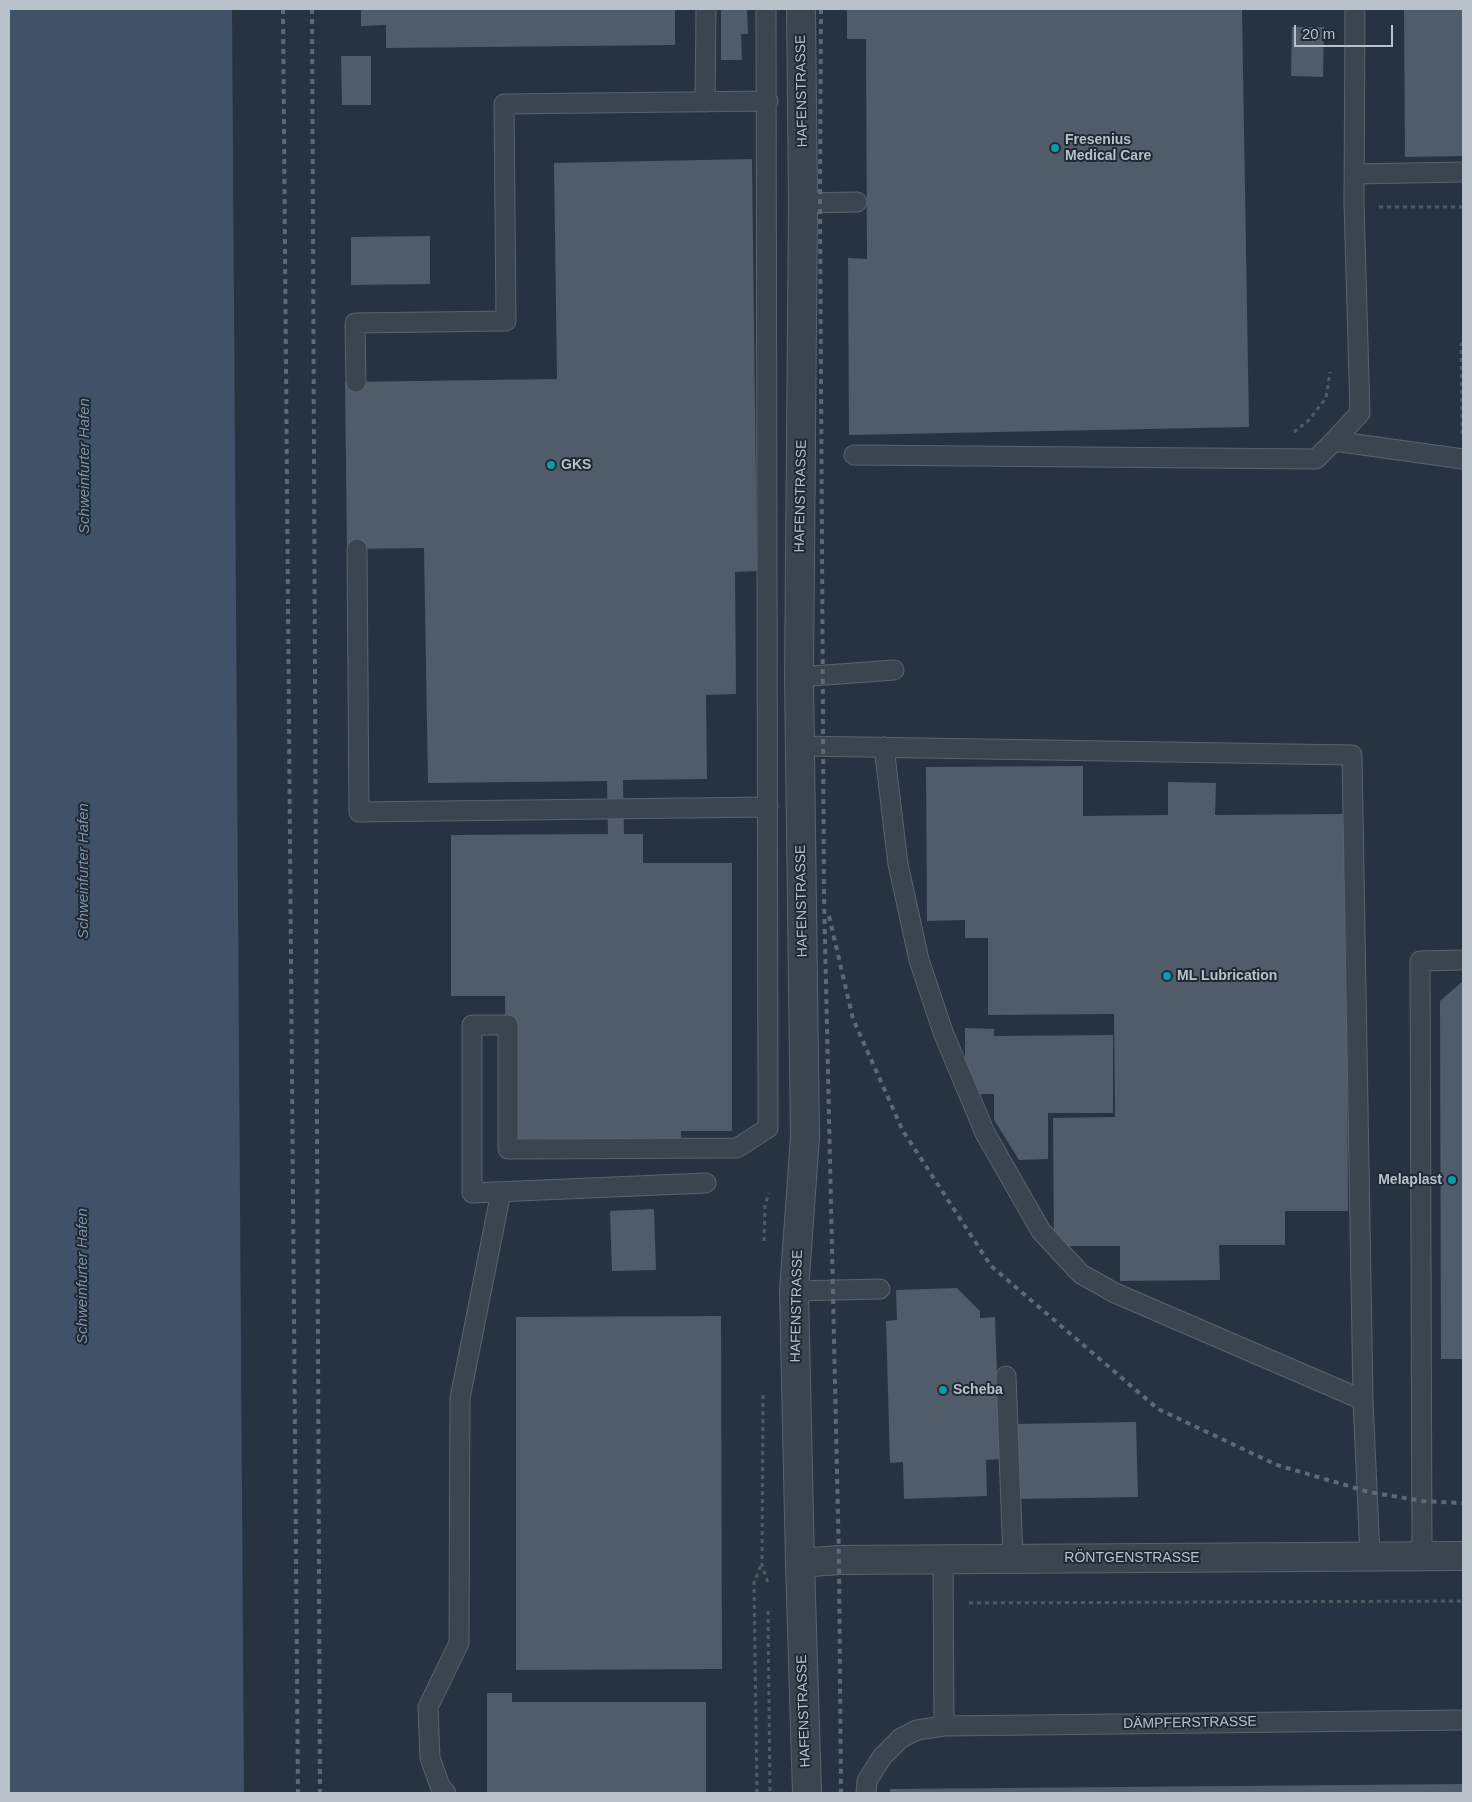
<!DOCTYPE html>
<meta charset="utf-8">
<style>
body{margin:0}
#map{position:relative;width:1472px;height:1802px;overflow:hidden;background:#273340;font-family:Helvetica,sans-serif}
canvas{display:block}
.frame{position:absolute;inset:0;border:10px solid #b8c0ca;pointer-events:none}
.scale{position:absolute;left:1294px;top:25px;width:99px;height:22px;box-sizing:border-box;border:2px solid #b8c0ca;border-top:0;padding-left:6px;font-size:15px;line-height:18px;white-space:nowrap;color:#b8c0ca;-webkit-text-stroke:4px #202a35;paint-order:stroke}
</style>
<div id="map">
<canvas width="1472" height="1802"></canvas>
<div class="frame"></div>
<div class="scale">20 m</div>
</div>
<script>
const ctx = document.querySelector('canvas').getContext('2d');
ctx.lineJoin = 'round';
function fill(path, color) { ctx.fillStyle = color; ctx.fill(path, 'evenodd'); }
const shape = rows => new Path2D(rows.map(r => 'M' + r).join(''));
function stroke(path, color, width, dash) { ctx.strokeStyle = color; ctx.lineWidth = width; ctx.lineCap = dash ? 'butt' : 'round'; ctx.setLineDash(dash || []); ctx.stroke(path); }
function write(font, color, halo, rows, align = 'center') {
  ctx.font = font + ' Helvetica,sans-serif'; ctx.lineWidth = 4; ctx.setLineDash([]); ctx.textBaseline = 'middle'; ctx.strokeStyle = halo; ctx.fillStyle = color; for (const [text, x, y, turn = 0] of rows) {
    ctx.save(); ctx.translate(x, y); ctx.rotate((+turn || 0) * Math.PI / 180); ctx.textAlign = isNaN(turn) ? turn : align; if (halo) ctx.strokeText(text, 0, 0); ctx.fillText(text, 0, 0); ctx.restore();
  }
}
fill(shape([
 [9,9,232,9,244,1793,9,1793]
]), '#3f5268');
fill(shape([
 [361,9,675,9,675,45,386,48,386,25,361,26],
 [721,9,747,9,748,34,741,34,742,60,721,60],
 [847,9,1242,9,1249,427,849,435,848,258,867,259,866,39,847,39],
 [1404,9,1463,9,1463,156,1405,157],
 [1292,27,1324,27,1323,77,1291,76],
 [341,56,371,56,371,105,342,105],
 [752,159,757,571,735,572,736,694,706,695,707,779,623,780,624,834,643,834,643,863,732,863,732,1131,681,1131,682,1155,506,1158,505,996,451,996,451,835,608,834,607,781,428,783,424,548,347,549,345,382,557,379,554,163],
 [430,236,430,284,351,285,351,237],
 [1083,766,1083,816,1168,815,1168,782,1216,783,1215,815,1346,814,1348,1211,1285,1211,1285,1245,1219,1245,1220,1280,1120,1281,1120,1246,1054,1246,1053,1118,1115,1117,1114,1014,988,1015,988,938,965,938,965,920,927,921,926,767],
 [1463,981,1463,1359,1441,1359,1440,1001],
 [965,1028,994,1029,994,1036,1113,1035,1113,1113,1048,1113,1048,1159,1019,1160,994,1120,994,1094,965,1094],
 [654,1209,656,1270,612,1271,610,1211],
 [957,1288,980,1311,980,1318,995,1317,1000,1459,986,1460,987,1496,904,1499,903,1462,890,1463,886,1321,897,1320,896,1290],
 [721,1316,722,1669,516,1670,516,1317],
 [1136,1422,1138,1497,1016,1499,1016,1424],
 [487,1693,512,1693,512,1702,706,1702,706,1793,487,1793],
 [1463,1784,1463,1793,890,1793,890,1789]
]), '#515c6a');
const service = shape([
 [705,102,706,9],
 [1355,174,1463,172],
 [803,203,857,202],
 [356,382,355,323,506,321,504,104,768,101],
 [1334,441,1360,413,1354,204,1355,9],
 [854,455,1316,459,1334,441,1463,459],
 [357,549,359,812,768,807],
 [799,677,894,670],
 [800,746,1352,755,1363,1400],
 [884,747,898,864,919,960,943,1032,985,1133,1041,1231,1081,1274,1115,1293,1363,1400,1370,1556],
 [706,1183,472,1193,472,1025,508,1025,508,1149,737,1148,768,1128,766,9],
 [794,1291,880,1289],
 [1006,1376,1013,1558],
 [1422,1556,1420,961,1463,960],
 [943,1559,944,1726],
 [446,1793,440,1786,430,1758,428,1707,459,1643,460,1398,501,1192],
 [866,1793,867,1781,882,1757,901,1738,917,1730,944,1726,1463,1720]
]);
const minor = shape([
 [800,1563,794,1291,805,1137,799,677,803,203,801,9]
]);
const tertiary = shape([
 [807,1793,800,1563,839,1560,1463,1556]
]);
stroke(service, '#59636d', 21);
stroke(minor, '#59636d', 30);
stroke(tertiary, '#59636d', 30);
stroke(shape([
 [1379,207,1463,207],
 [1294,432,1309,420,1326,398,1330,372],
 [1462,434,1461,345,1463,342],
 [764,1241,765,1205,769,1193],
 [763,1395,762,1565,768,1583],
 [969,1603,1463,1601],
 [768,1611,770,1793],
 [757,1793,754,1583,761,1565]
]), '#4a5e60', 3, [4, 4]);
stroke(service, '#3b4550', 19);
stroke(minor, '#3b4550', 28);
stroke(tertiary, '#3b4550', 28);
stroke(shape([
 [283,9,298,1793],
 [312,9,320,1793],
 [821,9,820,203,824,895,839,1560,841,1793],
 [829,916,853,1019,903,1131,991,1266,1158,1409,1277,1465,1369,1492,1422,1501,1463,1503]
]), '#5e6976', 4, [5, 5]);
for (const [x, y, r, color] of [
 [1055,148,5,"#0f9aa8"],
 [551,465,5,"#0f9aa8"],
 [1167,976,5,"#0f9aa8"],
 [1452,1180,5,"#0f9aa8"],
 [943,1390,5,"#0f9aa8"]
]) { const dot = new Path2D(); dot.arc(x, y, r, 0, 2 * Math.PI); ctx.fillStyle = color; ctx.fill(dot); stroke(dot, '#202a35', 2); }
write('14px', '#b8c0ca', '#202a35', [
 ["HAFENSTRASSE",802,91,-91],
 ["HAFENSTRASSE",801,496,-89],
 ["HAFENSTRASSE",802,901,-91],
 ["HAFENSTRASSE",797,1306,-89],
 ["RÖNTGENSTRASSE",1132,1558],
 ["HAFENSTRASSE",804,1711,-92],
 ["DÄMPFERSTRASSE",1190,1723,-1]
]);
write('bold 14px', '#b8c0ca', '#202a35', [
 ["Fresenius",1065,140],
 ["Medical Care",1065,156],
 ["GKS",561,465],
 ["ML Lubrication",1177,976],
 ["Melaplast",1442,1180,"right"],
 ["Scheba",953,1390]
], 'left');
write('italic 15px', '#7b92ab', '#202a35', [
 ["Schweinfurter Hafen",85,466,-90],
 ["Schweinfurter Hafen",84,871,-90],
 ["Schweinfurter Hafen",83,1276,-90]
]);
</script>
